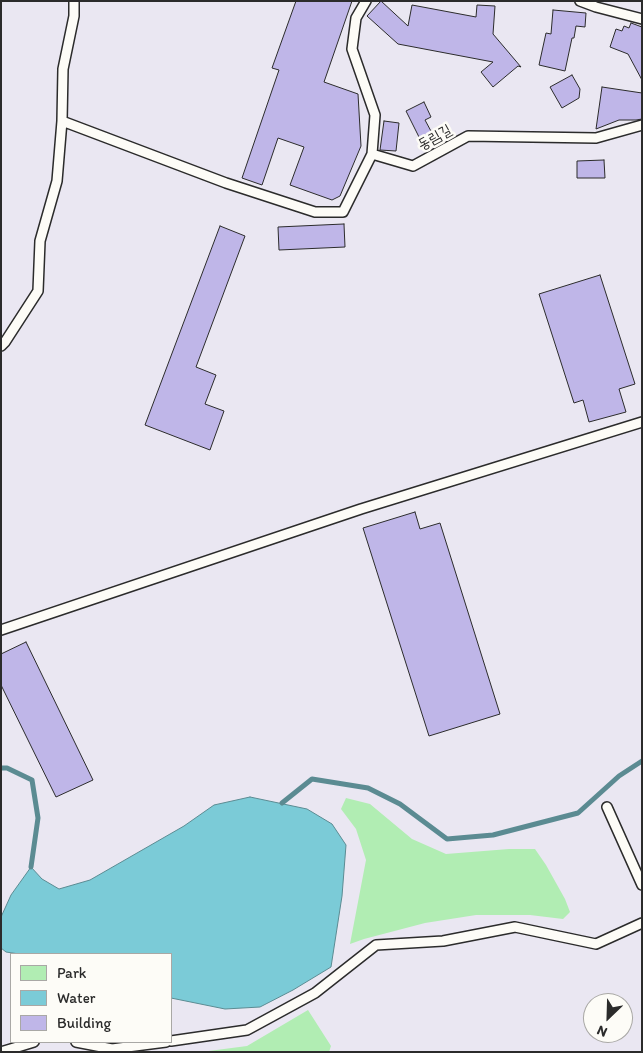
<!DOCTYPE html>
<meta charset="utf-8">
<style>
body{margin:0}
#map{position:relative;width:643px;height:1053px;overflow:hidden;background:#eae7f2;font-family:Itim,sans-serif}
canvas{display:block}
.frame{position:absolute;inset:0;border:2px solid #2b2b2b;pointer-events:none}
.legend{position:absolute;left:10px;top:953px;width:162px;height:90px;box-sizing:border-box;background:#fdfcf7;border:1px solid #a9a8a5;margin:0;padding:6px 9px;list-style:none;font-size:15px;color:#2b2b2b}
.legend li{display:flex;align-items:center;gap:10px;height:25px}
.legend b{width:25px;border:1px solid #a9a8a5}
.north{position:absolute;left:583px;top:993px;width:50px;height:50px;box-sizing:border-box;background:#fdfcf7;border:1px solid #a9a8a5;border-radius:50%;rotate:204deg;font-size:14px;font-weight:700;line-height:20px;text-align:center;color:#2b2b2b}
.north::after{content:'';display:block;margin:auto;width:18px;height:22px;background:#2b2b2b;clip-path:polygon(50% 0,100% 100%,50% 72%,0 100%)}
</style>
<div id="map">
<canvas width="643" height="1053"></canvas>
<div class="frame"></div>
<ul class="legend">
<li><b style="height:14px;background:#b1edb3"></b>Park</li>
<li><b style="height:14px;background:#7bcbd7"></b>Water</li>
<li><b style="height:14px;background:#bfb6e8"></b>Building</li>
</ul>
<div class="north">N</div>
</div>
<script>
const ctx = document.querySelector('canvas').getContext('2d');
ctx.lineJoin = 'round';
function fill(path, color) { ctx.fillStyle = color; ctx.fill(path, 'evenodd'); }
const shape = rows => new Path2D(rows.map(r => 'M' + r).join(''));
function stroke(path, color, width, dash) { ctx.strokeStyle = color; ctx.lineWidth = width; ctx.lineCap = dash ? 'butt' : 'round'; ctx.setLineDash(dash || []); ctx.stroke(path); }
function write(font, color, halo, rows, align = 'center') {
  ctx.font = font + ' Itim,"Poor Story",sans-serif'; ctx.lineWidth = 5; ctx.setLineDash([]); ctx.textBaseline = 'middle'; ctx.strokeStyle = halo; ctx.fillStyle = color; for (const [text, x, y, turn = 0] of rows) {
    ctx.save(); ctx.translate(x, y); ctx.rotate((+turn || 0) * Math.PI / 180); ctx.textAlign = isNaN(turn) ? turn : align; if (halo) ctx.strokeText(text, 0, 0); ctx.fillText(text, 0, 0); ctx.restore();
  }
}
fill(shape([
 [346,798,370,804,412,839,446,854,509,849,535,849,546,865,565,899,570,912,563,919,530,915,476,915,425,923,364,939,350,944,366,860,356,829,341,809],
 [308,1010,331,1046,329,1052,201,1052,247,1046]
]), '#b1edb3');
const water = shape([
 [250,797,307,809,332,824,346,845,342,896,331,967,293,990,260,1007,225,1009,171,998,171,954,19,954,6,952,1,948,1,917,11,895,31,867,42,879,59,889,90,880,184,826,214,805,250,797]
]);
fill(water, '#7bcbd7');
stroke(water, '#5b8b92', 1);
stroke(shape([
 [1,768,7,768,32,780,38,818,31,867],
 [282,803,312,779,368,788,400,804,447,839,493,835,578,813,619,776,642,761]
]), '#5b8b92', 5);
const building = shape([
 [296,1,352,1,324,82,358,94,361,146,340,196,332,200,290,185,304,147,278,138,262,185,242,178,279,70,272,68,296,1],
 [381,1,408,26,412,5,476,17,477,5,495,6,493,34,521,67,518,66,493,87,481,72,493,62,398,44,367,16,381,1],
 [553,10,586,13,585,27,576,26,574,38,572,38,565,71,539,65,546,33,551,34,553,10],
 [631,23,642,27,642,80,628,54,610,47,616,29,622,31,624,26,629,28,631,23],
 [572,75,580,89,579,98,562,108,550,87,572,75],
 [602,87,642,93,642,119,636,120,619,120,596,129,602,87],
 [424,102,431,117,425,120,432,133,420,139,406,111,424,102],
 [384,121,399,123,396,151,380,150,384,121],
 [604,160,605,178,577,178,577,161,604,160],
 [344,224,345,247,279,250,278,227,344,224],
 [220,226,245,236,196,367,216,375,205,404,224,411,210,450,145,425,220,226],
 [600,275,635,384,619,389,626,412,589,422,583,400,574,403,539,294,600,275],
 [415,512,420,529,440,523,500,714,429,736,363,528,415,512],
 [26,642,93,780,56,797,1,685,1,654,26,642]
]);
fill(building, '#bfb6e8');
stroke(building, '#2b2b2b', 1);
const service = shape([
 [366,1,356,18,352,49,375,115,372,154,413,166,468,136,596,138,642,125],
 [580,1,596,7,642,19],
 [62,121,226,183,315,212,343,212,372,154],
 [1,346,5,342,38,291,40,241,57,181,62,121,63,69,74,16,74,1],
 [1,630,361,509,642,422],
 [607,807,642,885],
 [171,1041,247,1030,315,993,376,945,443,941,515,927,596,944,642,923],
 [76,1042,112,1049,166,1042],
 [1,1052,34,1042]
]);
stroke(service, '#2b2b2b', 12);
stroke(service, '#fdfcf7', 9);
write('15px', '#2b2b2b', '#fdfcf7', [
 ["동림길",435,138,-29]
]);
</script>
